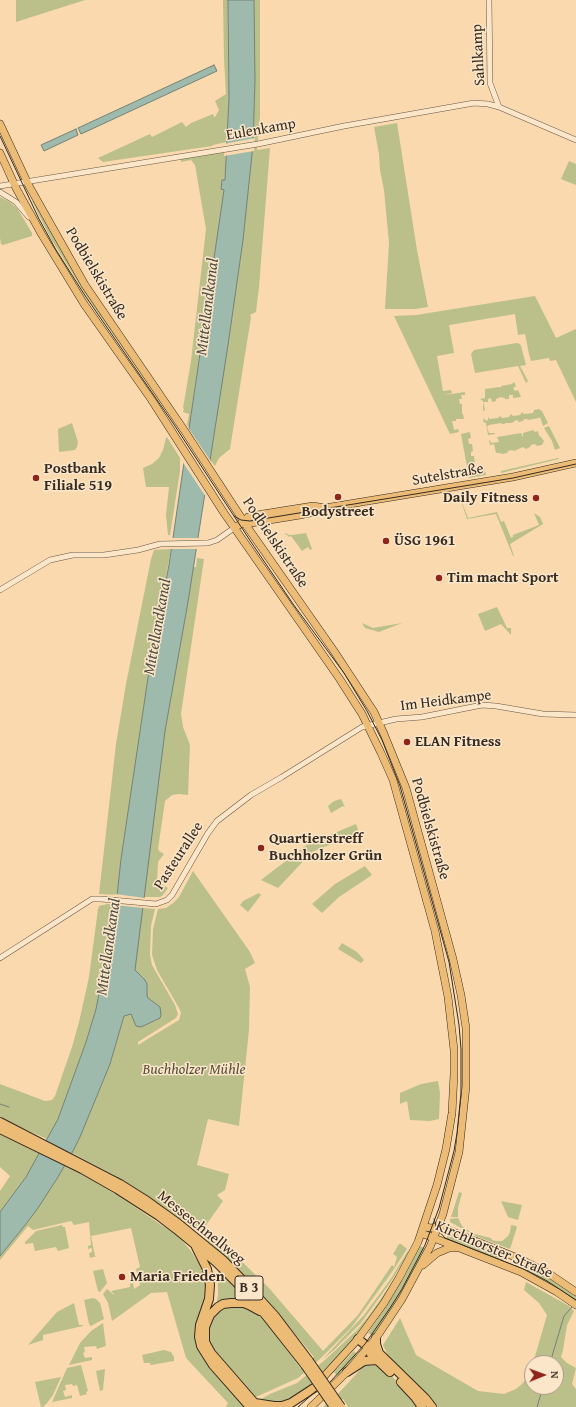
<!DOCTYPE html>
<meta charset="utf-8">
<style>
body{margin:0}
#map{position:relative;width:576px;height:1407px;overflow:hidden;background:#f9d9ad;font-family:"Gentium Book Plus",serif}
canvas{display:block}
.north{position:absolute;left:524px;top:1355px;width:40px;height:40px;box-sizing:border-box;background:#fbe6ca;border:1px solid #ac9b86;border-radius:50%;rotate:89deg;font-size:11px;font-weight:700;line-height:16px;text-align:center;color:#362b20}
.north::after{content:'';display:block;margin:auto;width:14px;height:18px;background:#8f2418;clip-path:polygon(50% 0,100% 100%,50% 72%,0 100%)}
</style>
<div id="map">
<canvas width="576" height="1407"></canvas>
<div class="north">N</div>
</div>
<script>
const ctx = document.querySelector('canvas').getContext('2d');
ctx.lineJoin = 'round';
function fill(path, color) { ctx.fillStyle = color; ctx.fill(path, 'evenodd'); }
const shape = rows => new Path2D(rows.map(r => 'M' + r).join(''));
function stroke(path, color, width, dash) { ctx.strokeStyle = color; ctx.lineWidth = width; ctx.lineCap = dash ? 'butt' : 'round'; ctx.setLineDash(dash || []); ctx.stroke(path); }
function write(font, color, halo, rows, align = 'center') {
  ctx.font = font + ' "Gentium Book Plus",serif'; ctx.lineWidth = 3; ctx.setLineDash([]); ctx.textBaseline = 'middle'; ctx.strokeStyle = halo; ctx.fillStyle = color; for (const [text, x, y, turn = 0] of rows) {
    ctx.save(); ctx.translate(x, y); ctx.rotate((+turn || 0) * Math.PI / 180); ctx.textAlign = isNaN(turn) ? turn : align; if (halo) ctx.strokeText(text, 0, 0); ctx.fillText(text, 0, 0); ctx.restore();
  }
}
fill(shape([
 [16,0,85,0,16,22],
 [223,0,228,0,229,98,227,142,213,145,212,146,103,162,98,158,150,134,152,137,182,122,186,127,191,123,213,114,214,117,215,117,219,110,215,101,226,94,224,59],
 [254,0,260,0,260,117,257,150,270,148,259,287,256,312,250,315,251,317,230,449,219,458,215,466,210,460,243,240,253,145,255,80],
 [397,123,417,250,428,307,415,309,385,309,389,243,384,190,380,170,379,154,374,127],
 [226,151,225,180,222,180,221,189,224,190,189,427,187,425,189,414,183,412,184,409,183,408,191,361,206,229,195,165,191,160,181,162,181,160,182,158],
 [569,161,576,164,576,185,561,179],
 [0,197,8,201,17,208,32,233,32,236,3,245,1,244,0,238],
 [32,201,33,201,60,247,174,418,172,419,87,297,50,237],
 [535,296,556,338,576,329,576,402,556,360,550,361,549,358,531,361,529,354,525,334,518,335,515,314,449,325,454,353,437,356,443,391,451,390,452,393,444,395,465,392,465,395,461,395,462,399,459,399,460,404,462,404,462,414,463,414,464,419,456,419,456,421,452,421,454,430,458,429,459,432,450,434,394,316,416,315],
 [517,343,520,344,521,346,526,365,520,366,528,381,526,383,518,366,475,373,471,354,474,350],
 [514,382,516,386,513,388,515,391,518,390,521,397,513,398,513,395,509,395,509,399,505,399,505,398,499,397,499,398,496,399,496,401,492,402,491,398,488,399,488,402,483,402,485,410,483,411,483,401,480,399,485,398,485,389,500,387,501,388,501,386,512,384],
 [539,409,542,411,548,423,543,426,540,417,539,418,528,420,527,419,524,419,523,421,518,422,518,420,514,421,514,422,511,423,505,423,505,424,502,424,501,423,489,425,487,427,489,433,495,433,495,434,488,435,486,423,483,422,484,418,486,421,488,420,488,418,489,417,489,419,498,418,500,416,502,418,509,417,511,414,513,416,520,415,522,412,524,414,533,413,534,410],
 [72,423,78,442,77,447,75,450,59,452,58,429],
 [549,426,560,448,555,450,552,441,544,428],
 [533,430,535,432,538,431,539,436,540,436,544,441,542,445,537,446,535,444,531,445,530,447,526,449,523,447,514,451,512,450,508,451,507,453,502,454,500,453,496,453,494,444,490,445,489,441,490,440,491,443,499,442,497,437,521,433,523,437,523,433],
 [470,432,471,438,468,439,469,444,472,444,473,451,471,452,471,456,474,456,475,463,472,464,473,469,476,468,477,472,483,471,483,468,484,467,486,475,469,478,461,434],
 [167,437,180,458,180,471,170,535,168,535,166,515,169,487,146,487,143,468,152,464,159,458,163,450,166,438],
 [558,458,559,459,501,473,501,471],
 [458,492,468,518,497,512,501,522,504,521,511,538,513,537,513,535,539,525,534,513,540,517,543,524,510,544,514,556,513,556,496,514,467,519],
 [286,533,289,535,292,535,306,533,312,549,310,550,308,547,302,551,291,536,289,537,286,534,284,535],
 [171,549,149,671,121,859,117,895,99,894,116,744,126,684,151,559,154,550],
 [197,558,204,559,181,714,183,727,190,745,188,795,179,794,172,795,165,801,158,849,159,851,164,854,158,862,157,881,168,888,163,895,160,897,143,897,165,731,188,602,193,567,196,567],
 [497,607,507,628,511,628,511,635,501,624,485,631,478,614],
 [362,623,373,628,402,623,379,632,365,628],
 [341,799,345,807,343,806,331,813,328,806,334,801],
 [356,824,359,833,312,852,278,888,261,880,308,844],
 [365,866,372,875,339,897,322,913,312,904,335,884],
 [193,871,250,952,255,963,245,969,250,987,249,1030,239,1126,208,1119,197,1165,229,1174,225,1190,217,1195,223,1201,204,1228,234,1254,269,1288,323,1351,358,1315,392,1265,394,1267,397,1257,393,1254,399,1244,401,1244,407,1249,392,1272,351,1328,320,1359,298,1378,256,1397,248,1392,213,1351,208,1338,209,1325,216,1312,226,1306,239,1304,254,1311,266,1322,301,1369,314,1357,260,1292,204,1237,188,1224,140,1191,114,1175,72,1153,80,1137,110,1064,124,1016,131,1014,136,1026,141,1027,160,1018,157,1005,148,998,147,995,147,987,143,977,134,970,142,908,155,909,151,926,150,955,152,965,175,1005,178,1014,176,1018,138,1042,138,1045,179,1020,181,1013,179,1008,157,970,152,955,153,929,158,909,166,908,173,903,179,897],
 [259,893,261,895,248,912,240,905,243,901],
 [107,904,116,905,96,1009,86,1042,58,1119,47,1139,0,1118,0,1084,45,1101,52,1100,55,1096,72,1047,79,1022,89,977,98,909,99,906],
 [342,943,357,952,364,960,361,963,338,949],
 [438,1081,440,1093,439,1119,430,1121,410,1120,407,1101,400,1104,400,1093,421,1084],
 [0,1134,40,1154,26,1177,0,1212,0,1191,10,1176,0,1167],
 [65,1165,79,1172,123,1199,179,1237,191,1251,203,1270,206,1291,205,1298,195,1327,197,1346,201,1355,210,1367,246,1407,226,1407,228,1403,186,1358,167,1292,151,1293,112,1321,108,1303,103,1294,107,1289,114,1295,114,1294,111,1291,130,1287,130,1284,133,1283,134,1289,140,1285,136,1269,140,1267,131,1228,91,1236,95,1256,97,1256,90,1258,89,1253,92,1252,92,1248,88,1249,88,1246,91,1245,89,1222,74,1225,71,1221,33,1230,28,1226,0,1260,0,1256,26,1224],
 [459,1192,462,1193,458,1208,458,1217,451,1217],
 [501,1201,522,1205,518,1220,508,1217],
 [458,1218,462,1226,466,1229,475,1234,491,1238,492,1240,496,1241,502,1241,508,1236,510,1232,511,1225,516,1226,517,1227,510,1249,478,1237,450,1222,450,1219],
 [62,1225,63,1227,65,1227,69,1248,58,1251,56,1247,35,1251,33,1243,25,1244,25,1242,36,1231],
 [449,1233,504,1255,504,1256,502,1261,446,1239],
 [420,1246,426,1249,394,1307,373,1336,368,1333,388,1304,402,1281],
 [409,1249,405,1259,390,1283,361,1323,334,1350,322,1360,364,1315,390,1280],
 [526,1265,539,1271,576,1294,576,1303,524,1270],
 [103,1269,107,1283,100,1292,98,1291,93,1271],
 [218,1269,240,1291,249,1301,216,1306,218,1295],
 [396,1277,364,1328,326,1372,306,1390,282,1404,262,1400,261,1399,270,1394,297,1383,326,1359,356,1331,368,1317],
 [526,1282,569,1306,574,1311,567,1325,563,1350,561,1357,567,1363,576,1368,572,1384,576,1389,576,1407,438,1407,389,1357,383,1345,400,1318,416,1355,478,1391,504,1394,516,1389,522,1384,530,1373,532,1365,532,1387,556,1387,556,1363,533,1363,547,1315,539,1303,524,1290],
 [93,1298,96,1299,100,1303,104,1319,91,1326,89,1324,84,1300],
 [74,1303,79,1325,83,1325,83,1326,43,1335,43,1340,28,1345,57,1312],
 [103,1323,106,1346,97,1349,96,1346,84,1347,85,1352,83,1353,85,1358,92,1357,92,1360,69,1365,80,1343,91,1331],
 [164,1350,171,1352,174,1357,174,1361,151,1365,150,1363,144,1363,142,1355],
 [354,1351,357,1354,338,1377,334,1372],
 [368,1361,381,1366,407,1391,420,1407,348,1407,343,1399,334,1407,323,1407,338,1394],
 [81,1365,88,1391,86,1392,87,1394,80,1396,77,1385,73,1386,72,1384,65,1385,66,1390,63,1391,65,1397,72,1395,72,1398,52,1402,67,1368],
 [105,1369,103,1390,100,1391,96,1371],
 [61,1377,53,1395,47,1403,43,1407,41,1407,35,1382]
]), '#bbc08b');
const water = shape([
 [228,0,254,0,255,80,253,145,243,240,228,345,188,602,165,731,135,970,145,980,147,984,147,995,148,998,160,1007,161,1015,160,1018,141,1027,136,1026,131,1014,124,1016,110,1064,80,1137,72,1153,58,1177,38,1208,26,1224,0,1256,0,1212,26,1177,58,1119,86,1042,96,1009,104,968,116,905,121,859,149,671,169,565,224,190,221,189,222,180,225,180,229,98,228,0],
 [214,65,217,71,81,134,78,128,214,65],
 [76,129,78,135,44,151,41,145,76,129]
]);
fill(water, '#9ebaad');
stroke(water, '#748175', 1);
fill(shape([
 [255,138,254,151,224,156,224,144],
 [187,426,212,463,206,497,182,461],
 [171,538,199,538,198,549,169,549],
 [115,894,145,898,144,908,114,905]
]), '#f9d9ad');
stroke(shape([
 [0,1104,9,1107],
 [550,1363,564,1316,572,1307],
 [537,1407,543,1387]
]), '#748175', 1);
const minor = shape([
 [489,0,490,83,499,107],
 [0,186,258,144,344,126,474,103,488,104,499,107,576,140],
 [0,192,16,202,29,217],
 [0,590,50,560,73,555,104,555,138,550,160,544,208,543,217,540,234,528],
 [0,958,92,899,101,899,156,904,167,900,172,895,208,833,217,821,251,795,282,777,362,727,396,719,422,717,482,705,496,706,543,714,576,715]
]);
const major = shape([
 [0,124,29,186,85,285,184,430,248,528,334,651,374,712,384,734,406,788,453,959,461,995,466,1028,466,1086,459,1152,443,1214,430,1247,417,1271,402,1299,376,1338,347,1372,311,1407],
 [0,153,16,188,42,235,84,304,151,399,224,513,339,678,362,714,381,753,393,780,435,931,448,997,454,1050,454,1074,452,1113,446,1149,437,1185,418,1242,399,1278,384,1303,358,1339,319,1382],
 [244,522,248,517,263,514,313,506,325,508],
 [234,528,244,522,251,523,300,515,314,512,325,508,513,477,576,463],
 [424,1227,432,1228,438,1226,520,1259,548,1273,576,1292],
 [421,1233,521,1272,557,1292,576,1305],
 [423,1265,437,1253,449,1248,455,1248]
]);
const highway = shape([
 [0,1122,120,1184,147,1201,179,1224,223,1260,246,1284,275,1316,309,1361],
 [0,1129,82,1169,117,1189,159,1216,176,1229,216,1262,252,1298,305,1365],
 [196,1247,207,1269,210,1285,209,1299,200,1325,199,1337,201,1346,213,1365,250,1407],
 [376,1338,376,1344,379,1353],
 [358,1339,368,1347,379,1353,425,1398,432,1407],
 [369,1348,371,1354,390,1372],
 [347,1372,364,1361,377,1360],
 [401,1382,415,1397,422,1407],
 [255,1403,274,1406,282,1406,291,1403,314,1388],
 [258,1407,211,1353,205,1342,205,1327,210,1315,218,1307,223,1304,231,1303,244,1303,249,1305,260,1311]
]);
stroke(minor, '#675643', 6);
stroke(major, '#362b20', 8);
stroke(highway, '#362b20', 10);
stroke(minor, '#fbe6ca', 5);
stroke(major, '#ecbc76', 7);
stroke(highway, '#ecbc76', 8);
stroke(shape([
 [0,136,39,219,56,250,86,297,173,423,251,542,293,604,344,673,367,711,382,740,400,786,449,962,459,1025,461,1049,461,1093,457,1133,454,1151,439,1208,425,1245,402,1289,390,1308,365,1344,330,1382],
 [234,516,241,520,250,521,513,478,576,464],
 [434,1219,437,1229,445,1238,526,1270,547,1281,576,1300],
 [298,1407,316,1391]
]), '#362b20', 1);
const highwayBridge = shape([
 [309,1361,341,1407],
 [305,1365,334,1407]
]);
stroke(highwayBridge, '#362b20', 10, []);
stroke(highwayBridge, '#ecbc76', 8);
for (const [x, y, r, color] of [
 [36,478,4,"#8f2418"],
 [338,497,4,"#8f2418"],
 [536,498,4,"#8f2418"],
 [386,541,4,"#8f2418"],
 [439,578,4,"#8f2418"],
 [407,742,4,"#8f2418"],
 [261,848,4,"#8f2418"],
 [122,1277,4,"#8f2418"]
]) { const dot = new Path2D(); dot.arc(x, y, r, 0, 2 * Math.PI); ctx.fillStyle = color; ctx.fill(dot); stroke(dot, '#fbe6ca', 1.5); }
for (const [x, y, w] of [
 [249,1288,28]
]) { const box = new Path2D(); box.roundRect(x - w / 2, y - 12, w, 24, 3); ctx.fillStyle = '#fbe6ca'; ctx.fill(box); stroke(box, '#362b20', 1); }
write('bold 14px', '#362b20', null, [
 ["B 3",249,1288]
]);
write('15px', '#362b20', '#fbe6ca', [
 ["Sahlkamp",479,55,-93],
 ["Eulenkamp",261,130,-10],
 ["Podbielskistraße",96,274,59],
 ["Sutelstraße",448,475,-10],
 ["Podbielskistraße",275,543,56],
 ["Im Heidkampe",446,701,-7],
 ["Podbielskistraße",430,829,74],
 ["Pasteurallee",179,856,-57],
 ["Messeschnellweg",201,1228,39],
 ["Kirchhorster Straße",494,1250,23]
]);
write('bold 15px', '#362b20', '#fbe6ca', [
 ["Postbank",44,469],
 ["Filiale 519",44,486],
 ["Daily Fitness",528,498,"right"],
 ["Bodystreet",338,512,"center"],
 ["ÜSG 1961",394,541],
 ["Tim macht Sport",447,578],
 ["ELAN Fitness",415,742],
 ["Quartierstreff",269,839],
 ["Buchholzer Grün",269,856],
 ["Maria Frieden",130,1277]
], 'left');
write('italic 15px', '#57503b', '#fbe6ca', [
 ["Buchholzer Mühle",194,1070]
]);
write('italic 16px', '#504f43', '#fbe6ca', [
 ["Mittellandkanal",208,307,-83],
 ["Mittellandkanal",158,627,-80],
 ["Mittellandkanal",109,947,-82]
]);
</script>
